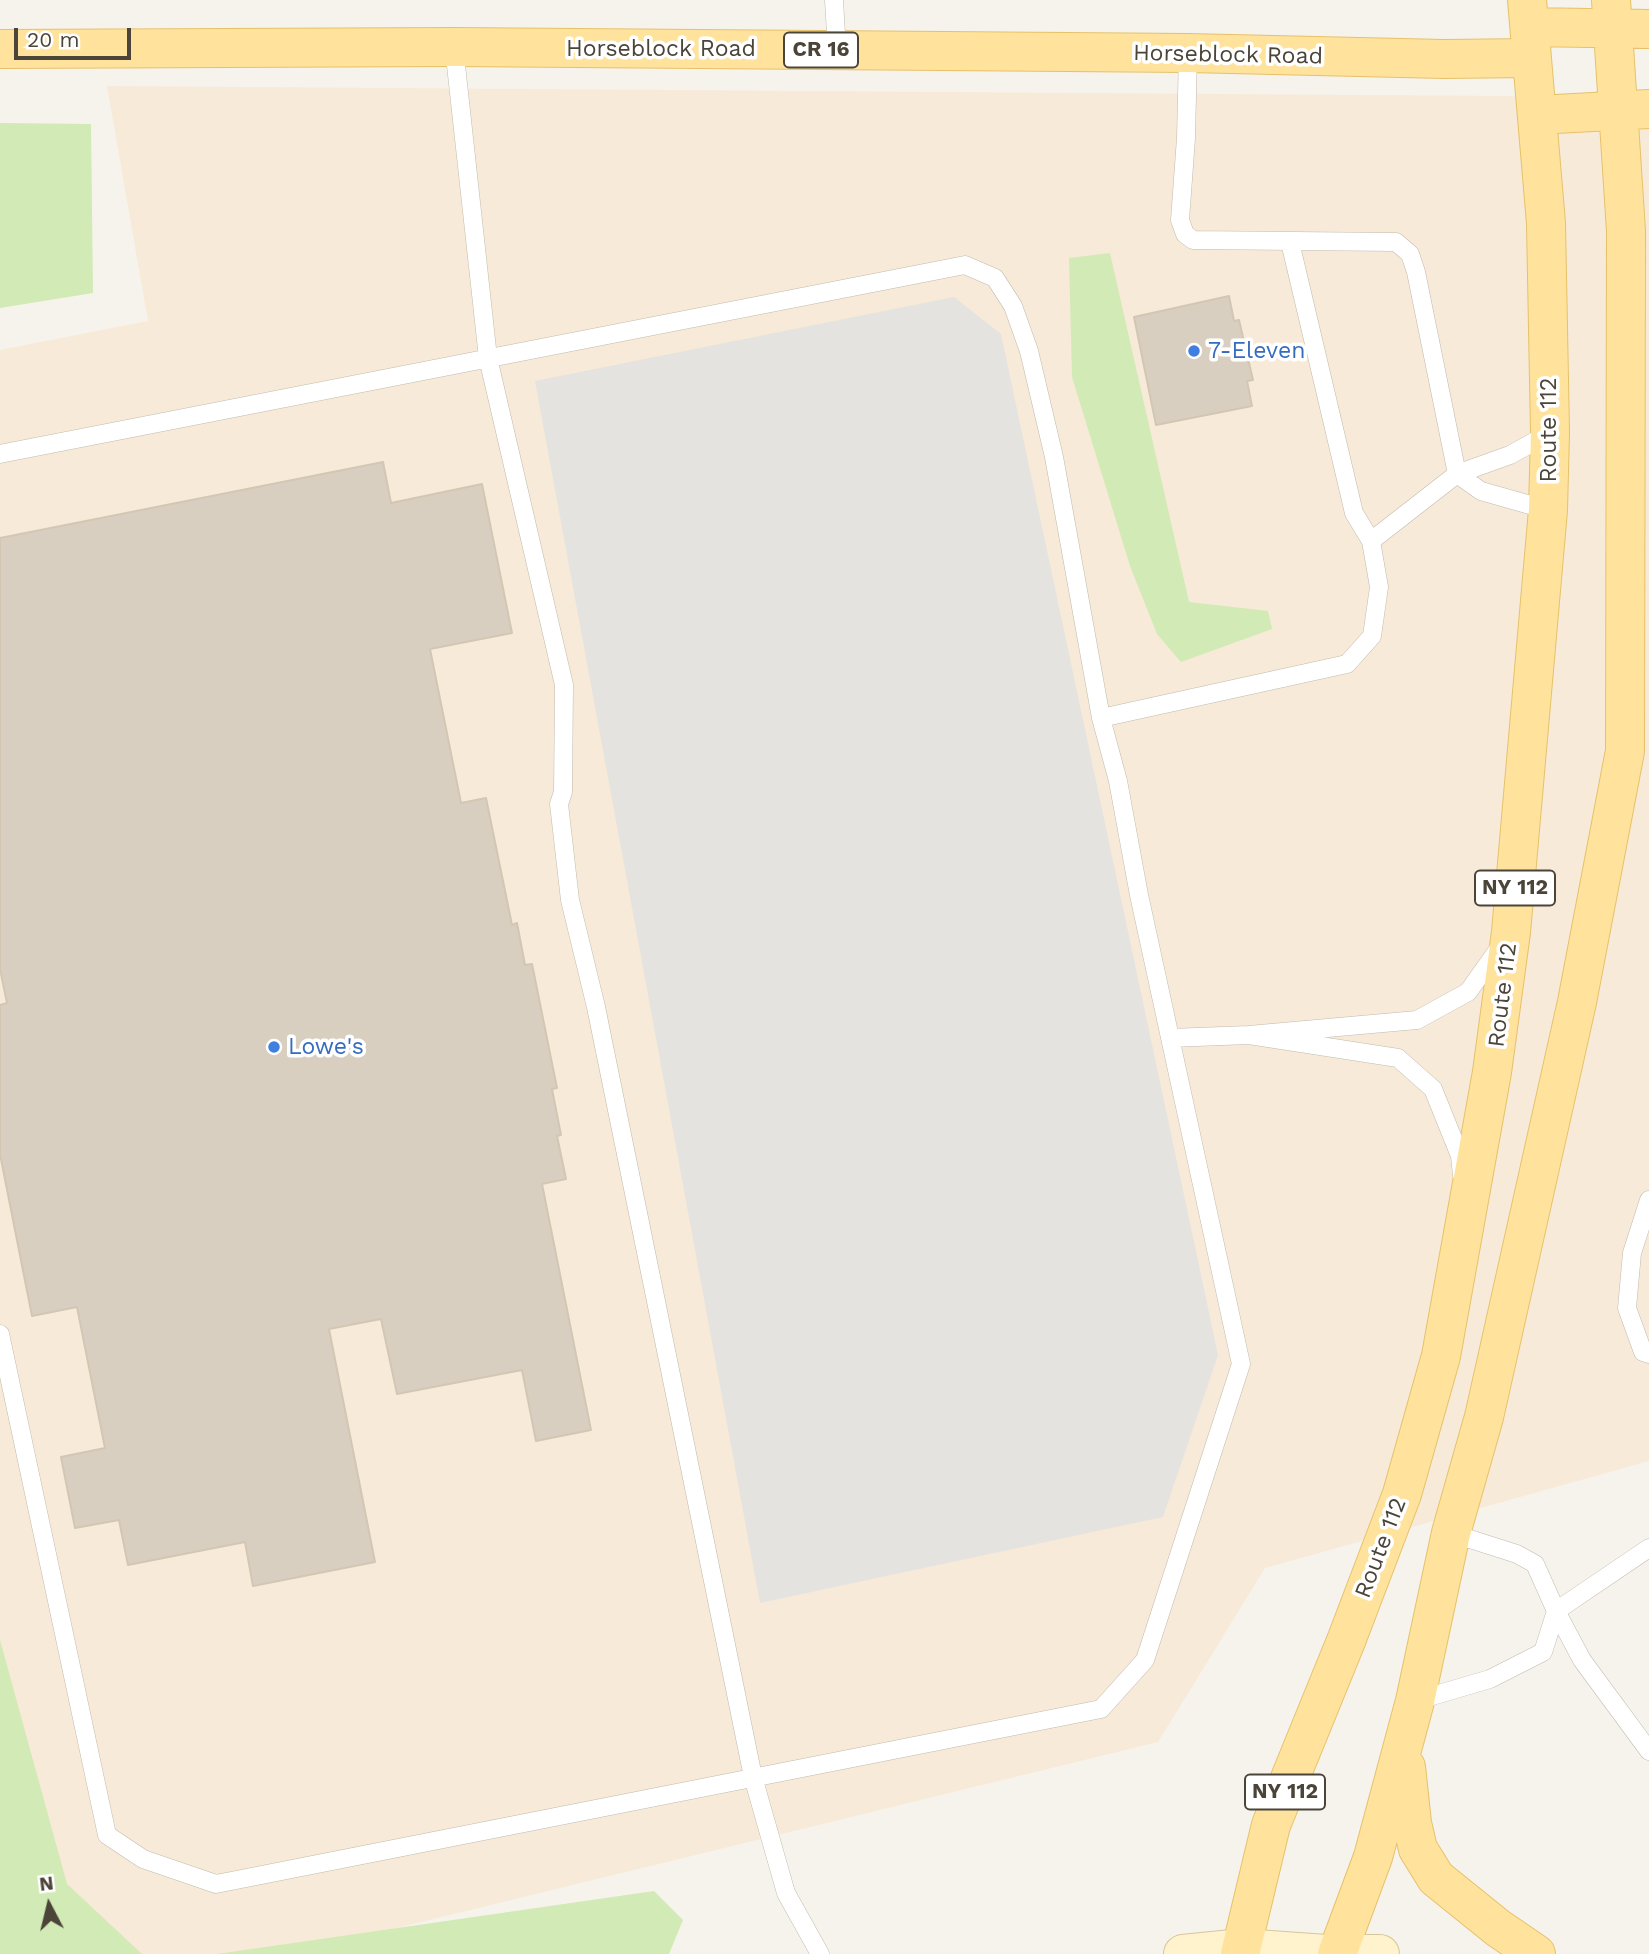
<!DOCTYPE html>
<style>
body{margin:0}
#map{position:relative;width:1649px;height:1954px;overflow:hidden;background:#f6f3ec;font-family:"Work Sans",sans-serif}
canvas{display:block}
.north{position:absolute;left:14px;top:1870px;width:70px;height:70px;-webkit-text-stroke:5px #fff;paint-order:stroke;rotate:353deg;font-size:19px;font-weight:700;line-height:28px;text-align:center;color:#4b4439}
.north::after{content:'';display:block;margin:auto;width:24px;height:32px;background:#4b4439;clip-path:polygon(50% 0,100% 100%,50% 72%,0 100%)}
.scale{position:absolute;left:14px;top:28px;width:117px;height:32px;box-sizing:border-box;border:4px solid #4b4439;border-top:0;padding-left:9px;font-size:21px;line-height:24px;white-space:nowrap;color:#4b4439;-webkit-text-stroke:5px #fff;paint-order:stroke}
</style>
<div id="map">
<canvas width="1649" height="1954"></canvas>
<div class="north">N</div>
<div class="scale">20 m</div>
</div>
<script>
const ctx = document.querySelector('canvas').getContext('2d');
ctx.lineJoin = 'round';
function fill(path, color) { ctx.fillStyle = color; ctx.fill(path, 'evenodd'); }
const shape = rows => new Path2D(rows.map(r => 'M' + r).join(''));
function stroke(path, color, width, dash) { ctx.strokeStyle = color; ctx.lineWidth = width; ctx.lineCap = dash ? 'butt' : 'round'; ctx.setLineDash(dash || []); ctx.stroke(path); }
function write(font, color, halo, rows, align = 'center') {
  ctx.font = font + ' "Work Sans",sans-serif'; ctx.lineWidth = 7; ctx.setLineDash([]); ctx.textBaseline = 'middle'; ctx.strokeStyle = halo; ctx.fillStyle = color; for (const [text, x, y, turn = 0] of rows) {
    ctx.save(); ctx.translate(x, y); ctx.rotate((+turn || 0) * Math.PI / 180); ctx.textAlign = isNaN(turn) ? turn : align; if (halo) ctx.strokeText(text, 0, 0); ctx.fillText(text, 0, 0); ctx.restore();
  }
}
fill(shape([
 [107,86,1503,96,1649,102,1649,1461,1265,1568,1158,1742,290,1954,114,1954,39,1890,0,1698,0,350,148,321]
]), '#f7ead8');
fill(shape([
 [0,123,91,124,93,293,0,308],
 [1110,253,1189,602,1268,611,1272,629,1181,662,1157,634,1130,566,1072,377,1069,258],
 [0,1640,67,1884,142,1954,0,1954],
 [654,1891,683,1920,669,1954,217,1954]
]), '#d2eab5');
fill(shape([
 [954,297,1001,334,1218,1355,1163,1517,760,1603,535,381]
]), '#e5e3e0');
const building = shape([
 [1229,296,1234,321,1239,320,1253,380,1247,381,1252,406,1156,425,1134,317,1229,296],
 [383,462,391,503,482,484,512,633,430,649,461,803,486,798,512,925,517,923,525,965,532,964,557,1088,552,1089,561,1135,557,1136,566,1179,542,1184,591,1430,536,1441,522,1370,397,1394,381,1319,329,1329,375,1562,253,1586,245,1542,128,1565,119,1520,75,1528,61,1457,105,1448,77,1307,32,1316,0,1154,0,1005,7,1003,0,969,0,538,383,462]
]);
fill(building, '#d8cfc1');
stroke(building, '#d3c7b4', 2);
const lane = shape([
 [834,0,837,50],
 [454,47,488,358,564,685,563,792,559,804,570,900,596,1007,753,1777,786,1893,820,1954],
 [1188,53,1186,138,1180,220,1185,234,1193,240,1396,242,1410,254,1416,272,1457,474,1481,491,1548,510],
 [0,454,965,265,995,278,1013,306,1029,351,1054,457,1101,718,1118,781,1139,895,1241,1364,1145,1660,1101,1709,216,1884,143,1859,107,1835,0,1334],
 [1371,541,1457,474,1510,455,1550,433],
 [1101,718,1347,664,1372,636,1379,587,1371,541,1354,513,1290,242],
 [1170,1038,1249,1035],
 [1462,1175,1460,1156,1433,1089,1398,1058,1249,1035,1417,1020,1468,992,1500,947],
 [1649,1200,1632,1253,1627,1308,1643,1352,1649,1354],
 [1451,1533,1517,1554,1535,1564,1556,1611,1582,1660,1649,1751],
 [1415,1701,1490,1679,1543,1652,1556,1611,1649,1548]
]);
const secondary = shape([
 [1183,1954,1242,1948,1326,1954],
 [1348,1954,1380,1954]
]);
const primary = shape([
 [1530,27,1649,29],
 [0,49,454,47,1188,53,1444,59,1532,58],
 [1537,115,1649,109],
 [1406,1767,1412,1823,1418,1849,1436,1878,1498,1928,1536,1954],
 [1240,1954,1271,1825,1346,1641,1402,1494,1441,1356,1492,1072,1511,932,1548,510,1550,433,1546,223,1527,0],
 [1337,1954,1373,1857,1415,1701,1451,1533,1484,1417,1577,1002,1625,751,1626,231,1611,0]
]);
stroke(lane, '#c2bbae', 19);
stroke(secondary, '#d6c79b', 40);
stroke(primary, '#e6c16a', 40);
stroke(lane, '#fff', 18);
stroke(secondary, '#fff3cd', 38);
stroke(primary, '#ffe39c', 38);
for (const [x, y, r, color] of [
 [1194,351,7,"#3f7fe0"],
 [274,1047,7,"#3f7fe0"]
]) { const dot = new Path2D(); dot.arc(x, y, r, 0, 2 * Math.PI); ctx.fillStyle = color; ctx.fill(dot); stroke(dot, '#fff', 2.5); }
for (const [x, y, w] of [
 [821,50,74],
 [1515,888,80],
 [1285,1792,80]
]) { const box = new Path2D(); box.roundRect(x - w / 2, y - 17.5, w, 35, 5); ctx.fillStyle = '#fff'; ctx.fill(box); stroke(box, '#4b4439', 2); }
write('bold 21px', '#4b4439', null, [
 ["CR 16",821,50],
 ["NY 112",1515,888],
 ["NY 112",1285,1792]
]);
write('23px', '#4b4439', '#fff', [
 ["Horseblock Road",661,49],
 ["Horseblock Road",1228,55,1],
 ["Route 112",1549,430,-90],
 ["Route 112",1503,995,-83],
 ["Route 112",1381,1548,-69]
]);
write('23px', '#366cbe', '#fff', [
 ["7-Eleven",1208,351],
 ["Lowe's",288,1047]
], 'left');
</script>
